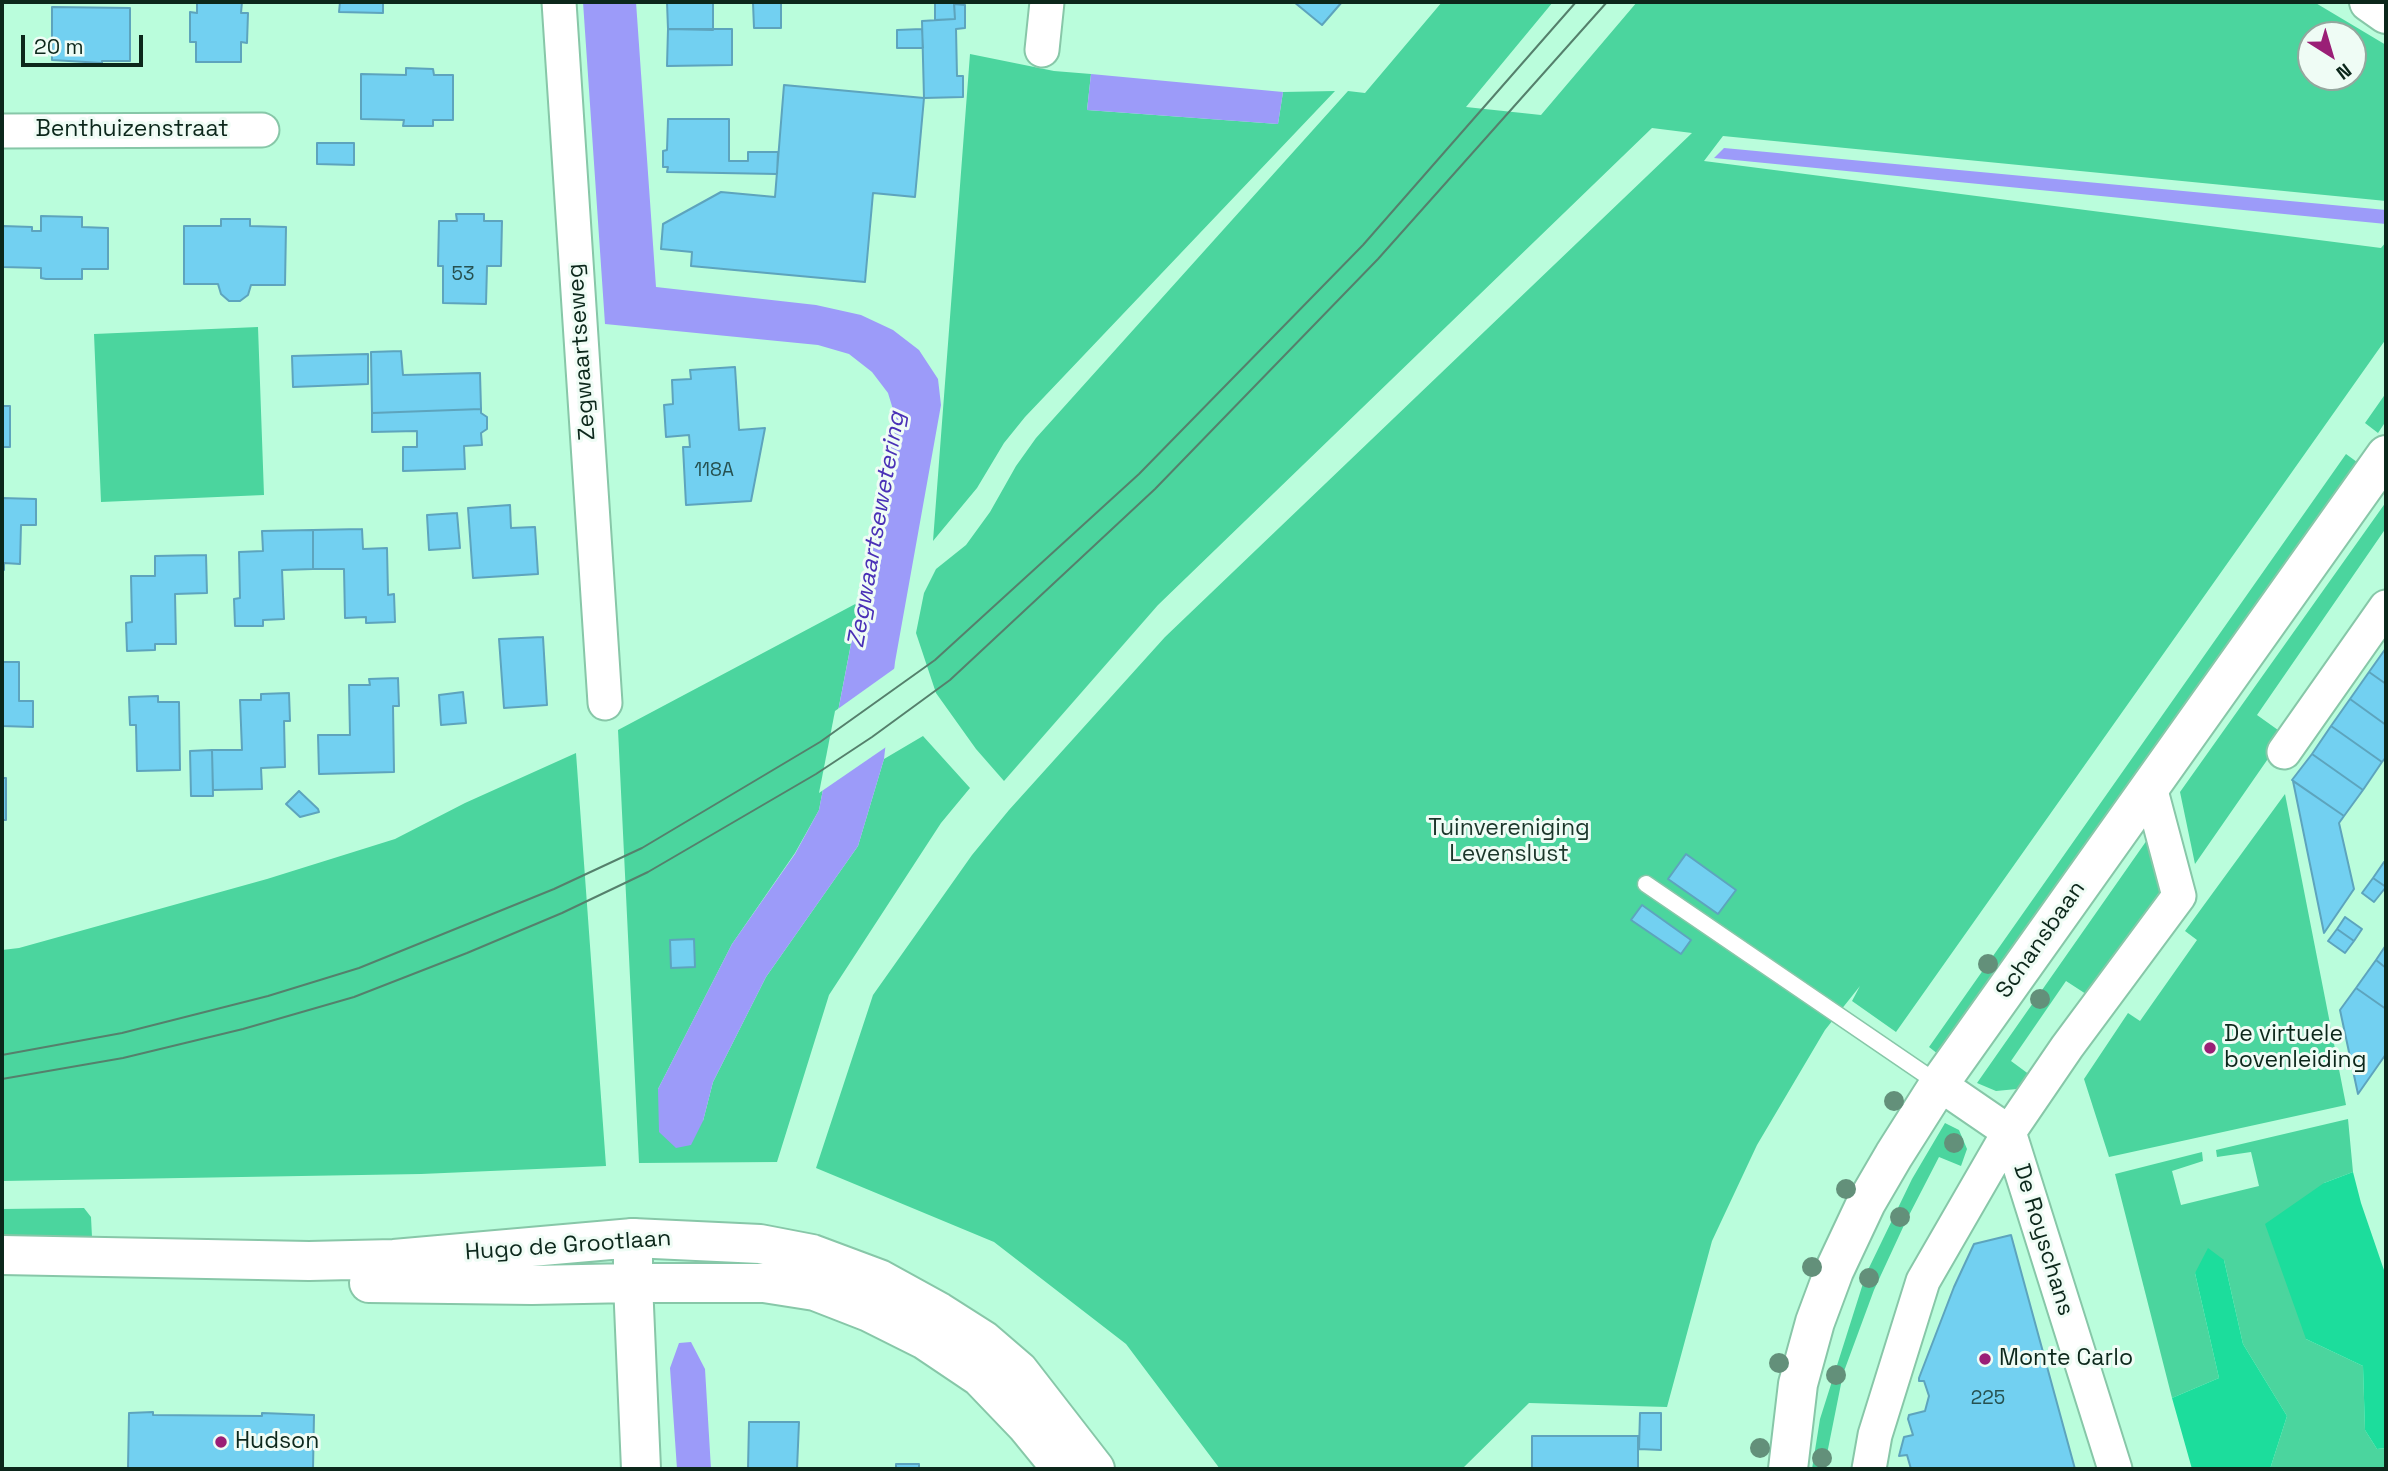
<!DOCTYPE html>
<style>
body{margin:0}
#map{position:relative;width:2388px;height:1471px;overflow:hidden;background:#bafddc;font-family:"Space Grotesk",sans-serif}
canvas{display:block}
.frame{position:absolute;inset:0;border:4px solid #0c271b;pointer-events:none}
.north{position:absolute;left:2297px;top:21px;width:70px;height:70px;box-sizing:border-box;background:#effcf5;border:2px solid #94a79e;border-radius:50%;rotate:143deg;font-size:19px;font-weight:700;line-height:28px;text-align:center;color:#0c271b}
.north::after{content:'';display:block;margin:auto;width:24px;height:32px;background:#9a1f76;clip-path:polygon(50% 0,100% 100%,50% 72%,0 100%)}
.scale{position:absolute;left:21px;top:35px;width:122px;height:32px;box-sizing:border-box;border:4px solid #0c271b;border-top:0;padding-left:9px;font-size:21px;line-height:24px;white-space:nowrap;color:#0c271b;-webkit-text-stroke:5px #effcf5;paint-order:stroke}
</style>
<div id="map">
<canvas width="2388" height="1471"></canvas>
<div class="frame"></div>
<div class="north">N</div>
<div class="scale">20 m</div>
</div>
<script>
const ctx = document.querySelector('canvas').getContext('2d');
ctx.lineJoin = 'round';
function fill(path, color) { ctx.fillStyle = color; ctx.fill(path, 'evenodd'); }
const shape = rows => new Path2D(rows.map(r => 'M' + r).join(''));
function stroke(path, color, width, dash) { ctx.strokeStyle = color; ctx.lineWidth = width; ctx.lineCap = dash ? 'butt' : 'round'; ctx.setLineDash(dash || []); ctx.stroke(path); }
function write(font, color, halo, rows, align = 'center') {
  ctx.font = font + ' "Space Grotesk",sans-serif'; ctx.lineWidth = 6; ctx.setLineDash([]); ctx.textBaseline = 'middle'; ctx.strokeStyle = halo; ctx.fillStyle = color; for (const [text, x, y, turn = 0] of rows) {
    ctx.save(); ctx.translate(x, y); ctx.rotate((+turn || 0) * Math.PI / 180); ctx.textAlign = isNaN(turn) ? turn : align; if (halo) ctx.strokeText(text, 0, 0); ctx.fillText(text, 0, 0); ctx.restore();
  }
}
fill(shape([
 [1442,2,1553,2,1466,107,1541,115,1637,2,2314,2,2386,45,2386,201,1723,136,1704,161,2381,248,2386,242,2386,339,1896,1032,1852,1001,1860,986,1825,1030,1757,1145,1712,1241,1667,1407,1529,1403,1462,1469,1220,1469,1126,1344,994,1242,816,1168,873,995,972,855,1009,810,1165,637,1692,133,1652,128,1158,605,1004,781,976,749,936,693,916,633,924,593,936,569,966,545,990,512,1016,466,1036,438,1348,91,1365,93],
 [2311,35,2353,35,2353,77,2311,77],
 [970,54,1054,71,1091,74,1087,110,1278,124,1283,92,1335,91,1025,417,1004,443,977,488,933,541],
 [258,327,264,495,101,502,94,334],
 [2386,393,2386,421,2378,433,2365,423],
 [2346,454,2357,462,1938,1054,1929,1047],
 [2386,502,2386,528,2257,715,2278,730,2281,740,2195,864,2180,792],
 [859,602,819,810,795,853,732,944,658,1089,703,1121,713,1082,766,977,858,846,884,759,923,736,970,788,941,823,829,995,777,1162,639,1163,618,730],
 [576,753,606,1166,421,1174,2,1181,2,950,19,948,267,879,395,839,465,803],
 [2285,794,2346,1105,2109,1157,2084,1079,2128,1013,2140,1021,2197,940,2185,931],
 [2154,830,2164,886,2086,994,2066,981,2011,1061,2030,1075,2017,1089,1996,1091,1977,1083],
 [2348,1119,2353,1172,2324,1183,2306,1339,2363,1366,2365,1430,2377,1449,2386,1448,2386,1469,2270,1469,2287,1416,2243,1344,2224,1260,2195,1273,2219,1378,2172,1398,2115,1174,2202,1152,2203,1161,2172,1171,2181,1205,2259,1186,2251,1152,2217,1157,2216,1150],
 [1945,1123,1959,1130,1967,1149,1961,1166,1939,1157,1905,1223,1874,1290,1843,1374,1824,1469,1812,1469,1820,1419,1866,1274,1912,1179],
 [84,1208,91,1217,92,1237,2,1235,2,1209]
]), '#4bd59e');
fill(shape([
 [2353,1172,2361,1203,2386,1276,2386,1448,2377,1449,2365,1430,2363,1366,2306,1339,2265,1224,2324,1183],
 [2208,1248,2224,1260,2243,1344,2287,1416,2270,1469,2192,1469,2172,1398,2219,1378,2195,1273]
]), '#1cdd9c');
fill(shape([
 [583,2,636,2,656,287,816,305,861,315,893,330,919,350,938,379,941,405,895,662,884,759,858,846,766,977,713,1082,703,1121,691,1145,676,1148,659,1132,658,1089,732,944,795,854,819,810,895,416,888,393,872,372,849,354,818,345,605,324],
 [1091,74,1283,92,1278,124,1087,110],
 [1724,148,2386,210,2386,224,1714,158],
 [691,1342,705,1369,711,1469,677,1469,670,1368,679,1343]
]), '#9c9bf9');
fill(shape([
 [898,666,889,745,819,793,835,711]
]), '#bafddc');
const building = shape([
 [197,2,242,2,241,13,248,13,247,43,241,42,241,62,196,62,196,42,190,42,190,12,197,13,197,2],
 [340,2,383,2,383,13,339,12,340,2],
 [667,2,713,2,713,30,668,29,667,2],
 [935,2,954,2,955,19,935,20,935,2],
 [1294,2,1342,2,1322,25,1294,2],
 [753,3,781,3,781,28,754,28,753,3],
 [954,4,965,5,965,28,956,29,957,76,963,76,963,97,924,98,922,21,955,19,954,4],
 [52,7,130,8,130,61,102,61,102,63,52,60,52,7],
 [668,29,732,29,732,65,667,66,668,29],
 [922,29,923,48,897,48,897,30,922,29],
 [406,68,433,69,434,75,453,75,453,120,433,120,433,126,403,126,404,120,361,119,361,74,406,75,406,68],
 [784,85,924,98,915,197,873,193,865,282,691,266,692,252,661,249,663,224,721,192,775,197,784,85],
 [668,119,729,119,729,161,748,161,748,152,778,152,777,174,667,172,668,167,663,167,663,151,667,150,668,119],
 [317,143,354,143,354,165,317,164,317,143],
 [456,214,484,214,484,221,502,221,501,266,487,266,486,304,443,303,443,266,438,266,439,221,457,221,456,214],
 [41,216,82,217,82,227,108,228,108,269,82,269,82,279,46,279,41,278,41,268,3,267,3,226,32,227,32,231,41,231,41,216],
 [221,219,250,219,250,226,286,227,285,285,251,285,248,295,240,301,229,301,221,294,218,284,184,284,184,226,221,226,221,219],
 [401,351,403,375,480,373,481,409,372,413,371,352,401,351],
 [368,354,368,384,293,387,292,356,368,354],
 [735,367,739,430,765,428,751,501,686,505,683,447,690,447,689,435,666,437,664,405,673,404,672,380,691,379,690,370,735,367],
 [2,406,10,406,10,447,2,447,2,406],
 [481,409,481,413,487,417,487,429,481,433,482,445,464,446,465,469,403,471,403,447,417,447,417,431,372,432,372,413,481,409],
 [2,498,36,499,36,525,21,525,20,564,4,563,4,570,2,570,2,498],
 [510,505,511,528,535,527,538,574,473,578,468,508,510,505],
 [457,513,460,548,429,550,427,515,457,513],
 [362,529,363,549,387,548,388,595,394,594,395,622,366,623,366,617,345,618,344,569,313,569,313,530,362,529],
 [313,530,313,569,282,570,284,619,263,620,263,626,235,626,234,599,240,598,239,552,263,551,262,531,313,530],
 [206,555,207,593,175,594,176,644,155,644,155,650,127,651,126,623,132,622,131,576,155,576,155,556,206,555],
 [543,637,547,705,504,708,499,639,543,637],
 [2386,648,2386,684,2369,672,2386,648],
 [2,655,3,662,19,662,19,701,33,701,33,727,2,726,2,655],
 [2369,672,2386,684,2386,725,2350,699,2369,672],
 [398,678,399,706,393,706,394,772,319,774,318,735,350,735,349,685,370,685,369,679,398,678],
 [463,692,466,723,441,725,439,695,463,692],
 [289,693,290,721,284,721,285,767,261,768,262,789,213,790,212,750,242,750,240,700,261,700,261,694,289,693],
 [158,696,158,702,179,702,180,770,137,771,136,725,130,725,129,697,158,696],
 [2350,699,2386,725,2386,757,2382,762,2331,726,2350,699],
 [2331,726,2382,762,2363,790,2312,754,2331,726],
 [212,750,213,796,191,796,190,751,212,750],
 [2312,754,2363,790,2344,816,2292,780,2312,754],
 [2,778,6,778,6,820,2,820,2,778],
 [2293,781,2344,816,2339,823,2354,889,2324,933,2293,781],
 [299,791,318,809,319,812,300,817,286,804,299,791],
 [1686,854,1736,890,1718,914,1668,879,1686,854],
 [2384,862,2386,864,2386,887,2373,878,2384,862],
 [2373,878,2386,887,2374,902,2362,893,2373,878],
 [1642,905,1691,940,1681,954,1631,920,1642,905],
 [2345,917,2362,929,2354,941,2337,929,2345,917],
 [2337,929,2354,941,2345,953,2328,941,2337,929],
 [694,939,695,967,671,968,670,940,694,939],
 [2386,945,2386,968,2376,960,2386,945],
 [2376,960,2386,968,2386,1009,2356,988,2376,960],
 [2356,988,2386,1009,2386,1054,2358,1094,2340,1010,2356,988],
 [2011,1235,2075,1469,1911,1469,1907,1455,1899,1456,1904,1437,1913,1435,1908,1419,1909,1415,1925,1411,1929,1396,1924,1381,1919,1381,1919,1378,1954,1287,1974,1244,2011,1235],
 [153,1412,153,1415,262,1416,262,1413,314,1415,313,1469,128,1469,129,1413,153,1412],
 [1640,1413,1661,1413,1661,1450,1639,1449,1640,1413],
 [749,1422,799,1422,797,1469,748,1469,749,1422],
 [1532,1436,1638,1436,1638,1469,1532,1469,1532,1436],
 [896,1464,919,1464,919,1469,896,1469,896,1464]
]);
fill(building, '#72d0f1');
stroke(building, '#5da4bd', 2);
const service = shape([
 [1646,884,1939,1084]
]);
const minor = shape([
 [559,2,605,703],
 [1042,50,1047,2],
 [2,131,262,130],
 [2284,752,2386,607],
 [1939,1084,2009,1132,2115,1469],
 [1869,1469,1875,1435,1923,1281,2009,1132,2067,1047,2179,896,2150,787]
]);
const tertiary = shape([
 [2369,2,2386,14],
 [633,1238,760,1244,812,1254,879,1279,939,1312,983,1340,1019,1371,1095,1469],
 [633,1283,764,1283,815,1291,869,1312,925,1340,980,1377,1026,1425,1062,1469],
 [1788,1469,1798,1384,1815,1322,1834,1271,1866,1203,1894,1155,1939,1084,2386,455]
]);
const secondary = shape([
 [2,1255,309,1261,394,1259,633,1238,633,1283,641,1469],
 [369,1283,532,1285,633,1283]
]);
stroke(service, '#87c7a8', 19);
stroke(minor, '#87c7a8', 37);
stroke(tertiary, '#87c7a8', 42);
stroke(secondary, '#87c7a8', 42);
stroke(service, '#fff', 16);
stroke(minor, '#fff', 33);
stroke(tertiary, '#fff', 38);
stroke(secondary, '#fff', 38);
stroke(shape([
 [2,1055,122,1033,268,996,359,968,554,889,642,848,820,742,935,660,1139,474,1363,245,1576,2],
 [2,1079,123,1058,243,1029,354,997,467,953,562,913,648,872,816,774,872,737,950,680,1155,489,1378,259,1607,2]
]), '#55806c', 2);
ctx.fillStyle = '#63907a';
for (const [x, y] of [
 [1988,964],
 [2040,999],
 [1894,1101],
 [1954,1143],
 [1846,1189],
 [1900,1217],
 [1812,1267],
 [1869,1278],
 [1779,1363],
 [1836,1375],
 [1760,1448],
 [1822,1458]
]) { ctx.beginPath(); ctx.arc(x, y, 10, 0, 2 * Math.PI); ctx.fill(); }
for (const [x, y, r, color] of [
 [2210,1048,7,"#9a1f76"],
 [1985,1359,7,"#9a1f76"],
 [221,1442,7,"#9a1f76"]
]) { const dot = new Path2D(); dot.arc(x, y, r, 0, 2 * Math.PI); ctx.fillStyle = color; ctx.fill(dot); stroke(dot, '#effcf5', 2.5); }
write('19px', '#265150', null, [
 ["53",463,275],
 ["118A",714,471],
 ["225",1988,1399]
]);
write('23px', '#0c271b', '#effcf5', [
 ["Benthuizenstraat",132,130],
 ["Zegwaartseweg",582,352,-94],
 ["Schansbaan",2041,940,-55],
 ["De Royschans",2043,1240,73],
 ["Hugo de Grootlaan",568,1246,-4]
]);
write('23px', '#1b362a', '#effcf5', [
 ["Tuinvereniging",1509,829],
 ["Levenslust",1509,855]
]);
write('23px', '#0c271b', '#effcf5', [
 ["De virtuele",2224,1035],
 ["bovenleiding",2224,1061],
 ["Monte Carlo",1999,1359],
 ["Hudson",235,1442]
], 'left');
write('italic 24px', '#4930b6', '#effcf5', [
 ["Zegwaartsewetering",877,530,-80]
]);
</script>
